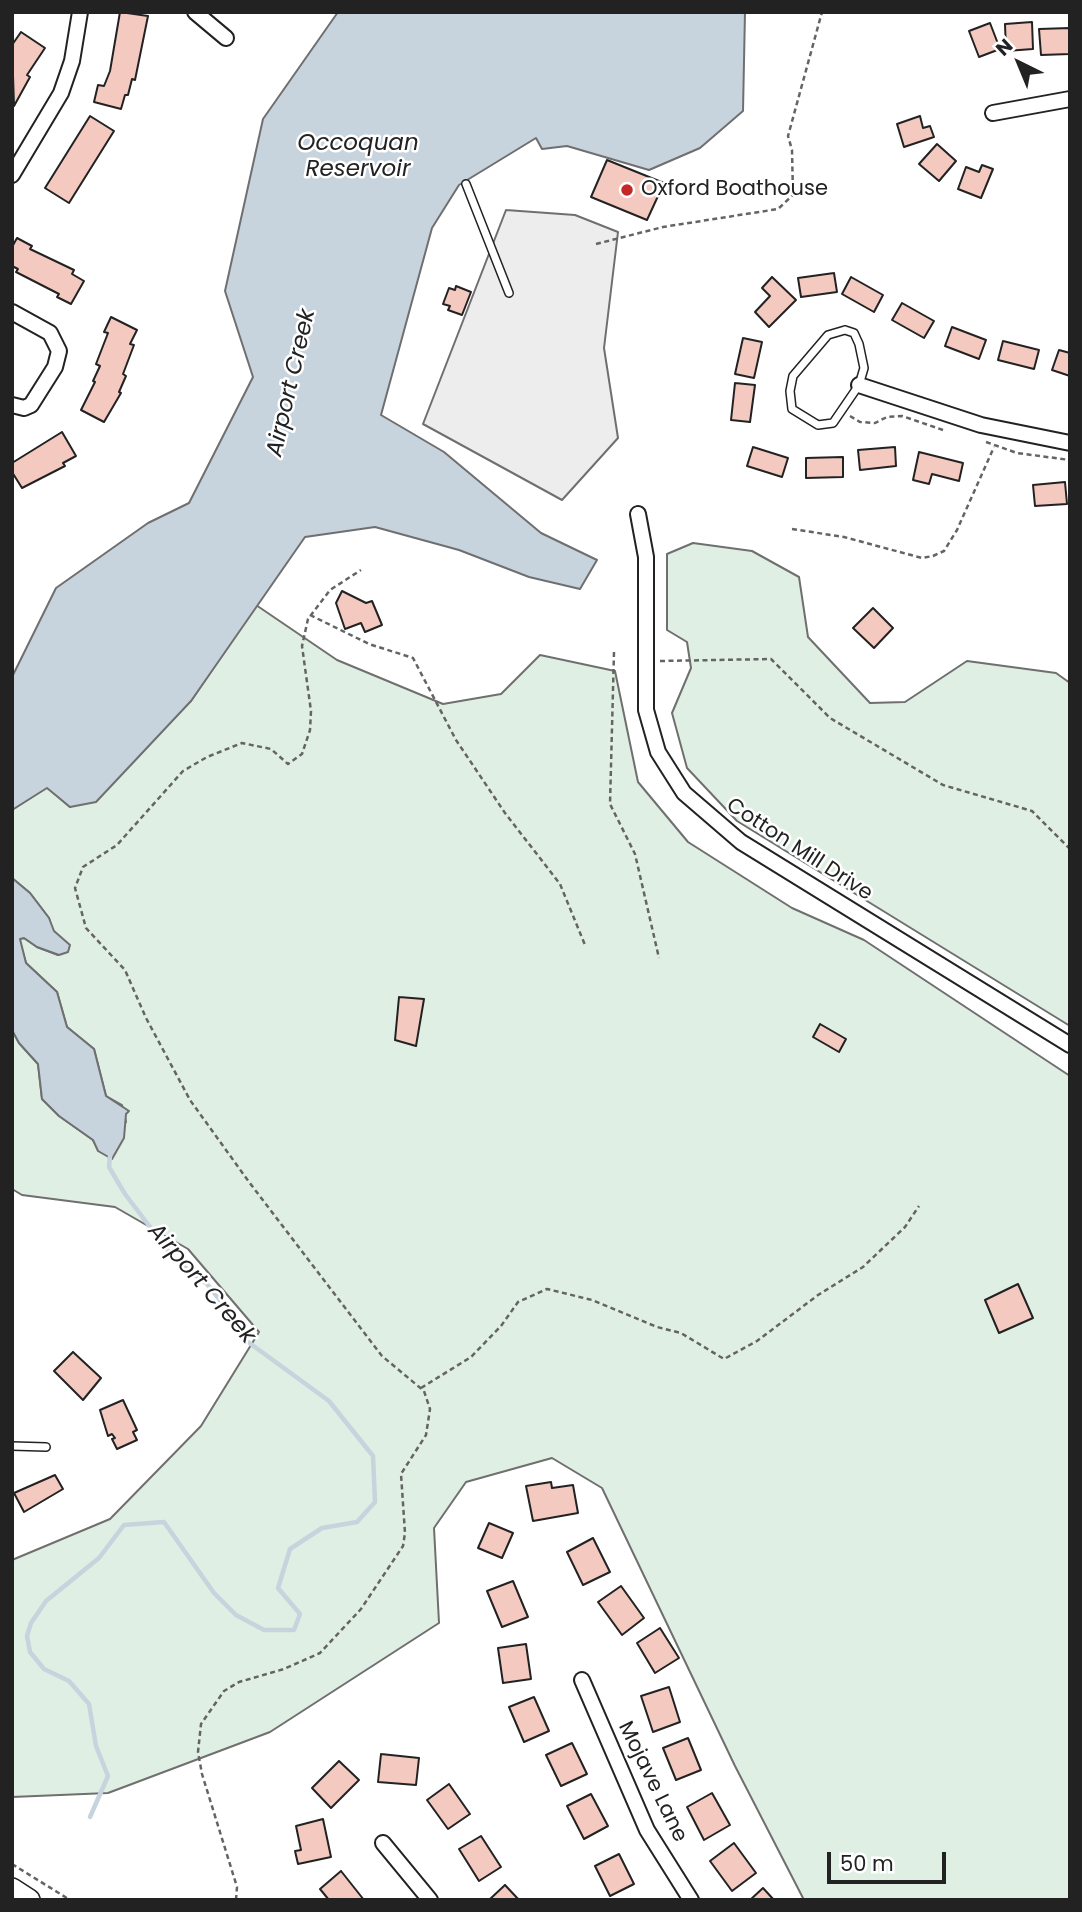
<!DOCTYPE html>
<style>
body{margin:0}
#map{position:relative;width:1082px;height:1912px;overflow:hidden;background:#fff;font-family:Poppins,sans-serif}
canvas{display:block}
.frame{position:absolute;inset:0;border:14px solid #222;pointer-events:none}
.north{position:absolute;left:984px;top:28px;width:70px;height:70px;-webkit-text-stroke:5px #fff;paint-order:stroke;rotate:317deg;font-size:19px;font-weight:700;line-height:28px;text-align:center;color:#222}
.north::after{content:'';display:block;margin:auto;width:24px;height:32px;background:#222;clip-path:polygon(50% 0,100% 100%,50% 72%,0 100%)}
.scale{position:absolute;left:827px;top:1852px;width:119px;height:32px;box-sizing:border-box;border:4px solid #222;border-top:0;padding-left:9px;font-size:21px;line-height:24px;white-space:nowrap;color:#222;-webkit-text-stroke:5px #fff;paint-order:stroke}
</style>
<div id="map">
<canvas width="1082" height="1912"></canvas>
<div class="frame"></div>
<div class="north">N</div>
<div class="scale">50 m</div>
</div>
<script>
const ctx = document.querySelector('canvas').getContext('2d');
ctx.lineJoin = 'round';
function fill(path, color) { ctx.fillStyle = color; ctx.fill(path, 'evenodd'); }
const shape = rows => new Path2D(rows.map(r => 'M' + r).join(''));
function stroke(path, color, width, dash) { ctx.strokeStyle = color; ctx.lineWidth = width; ctx.lineCap = dash ? 'butt' : 'round'; ctx.setLineDash(dash || []); ctx.stroke(path); }
function write(font, color, halo, rows, align = 'center') {
  ctx.font = font + ' Poppins,sans-serif'; ctx.lineWidth = 5; ctx.setLineDash([]); ctx.textBaseline = 'middle'; ctx.strokeStyle = halo; ctx.fillStyle = color; for (const [text, x, y, turn = 0] of rows) {
    ctx.save(); ctx.translate(x, y); ctx.rotate((+turn || 0) * Math.PI / 180); ctx.textAlign = isNaN(turn) ? turn : align; if (halo) ctx.strokeText(text, 0, 0); ctx.fillText(text, 0, 0); ctx.restore();
  }
}
const green = shape([
 [693,543,752,551,799,577,808,637,870,703,905,702,967,661,1056,673,1070,683,1070,1026,737,821,687,768,672,713,691,668,687,642,667,630,667,554,693,543],
 [256,605,337,660,443,704,501,694,540,655,615,671,638,782,688,842,792,908,864,940,1070,1076,1070,1900,804,1900,735,1766,602,1488,552,1458,466,1482,434,1528,439,1623,270,1732,108,1793,12,1797,12,1560,110,1519,201,1426,259,1332,188,1249,115,1207,22,1195,12,1189,12,1030,19,1043,38,1064,42,1099,59,1116,93,1140,99,1151,126,1122,122,1105,106,1096,94,1049,67,1027,57,992,26,963,19,939,24,938,37,947,58,955,49,918,30,893,12,878,12,810,47,787,70,807,191,701,256,605]
]);
fill(green, '#e0efe3');
stroke(green, '#6f6f6f', 2);
const parking = shape([
 [506,210,575,215,618,232,604,348,618,438,562,500,423,424,506,210]
]);
fill(parking, '#ededed');
stroke(parking, '#6f6f6f', 2);
const water = shape([
 [338,12,745,12,743,111,700,148,649,170,567,146,542,149,536,138,459,185,432,228,381,415,444,452,541,533,597,560,580,589,529,577,459,550,375,527,305,537,191,701,96,802,70,807,47,788,12,810,12,677,56,588,148,523,189,503,253,377,225,291,263,119,338,12],
 [12,878,30,893,49,918,54,931,70,945,68,952,59,955,37,947,24,938,20,939,26,963,57,992,67,1027,94,1049,106,1096,129,1111,126,1114,124,1138,112,1159,98,1151,93,1140,59,1116,42,1099,38,1064,19,1043,12,1030,12,878]
]);
fill(water, '#c7d3dd');
stroke(water, '#6f6f6f', 2);
stroke(shape([
 [90,1817,108,1776,96,1746,89,1704,69,1681,44,1669,30,1652,27,1636,31,1623,46,1601,99,1558,124,1525,164,1522,214,1593,236,1615,264,1630,294,1630,300,1614,278,1588,290,1549,322,1528,357,1522,375,1502,373,1456,329,1401,244,1339,227,1309,207,1284,175,1260,125,1194,109,1167,110,1156]
]), '#c7d3dd', 4.5);
const building = shape([
 [120,12,148,16,135,80,132,79,128,95,125,95,121,109,94,102,98,85,104,86,110,71,120,12],
 [1032,22,1033,49,1006,51,1005,24,1032,22],
 [990,23,1000,49,979,57,969,31,990,23],
 [1070,28,1070,54,1041,55,1039,29,1070,28],
 [21,32,45,48,27,75,30,77,14,106,12,45,21,32],
 [90,116,114,131,69,203,45,188,90,116],
 [920,116,923,128,930,126,934,137,904,147,897,124,920,116],
 [937,144,956,161,939,181,919,164,937,144],
 [607,160,664,183,647,220,591,197,607,160],
 [982,165,993,169,981,198,958,189,966,167,979,172,982,165],
 [17,238,32,246,30,249,74,270,72,274,84,281,71,304,57,297,59,294,16,272,18,269,12,266,12,247,17,238],
 [834,273,837,292,801,297,798,278,834,273],
 [772,277,796,300,769,327,755,312,770,296,762,288,772,277],
 [851,277,883,295,874,312,842,294,851,277],
 [456,286,471,292,462,315,448,310,450,306,443,304,449,288,455,290,456,286],
 [902,303,934,321,924,338,892,320,902,303],
 [111,317,137,330,130,344,134,345,123,374,126,376,119,392,121,393,104,422,81,410,95,382,93,381,100,366,96,364,108,333,104,332,111,317],
 [952,327,986,340,979,359,945,346,952,327],
 [743,338,762,342,754,378,735,374,743,338],
 [1003,341,1039,350,1034,369,998,360,1003,341],
 [1059,350,1070,353,1070,376,1052,370,1059,350],
 [735,383,755,385,750,422,731,420,735,383],
 [62,432,76,456,63,463,65,466,22,488,12,472,12,463,62,432],
 [753,447,788,458,782,477,747,466,753,447],
 [895,447,896,466,860,470,858,450,895,447],
 [919,452,963,463,959,481,932,474,929,484,913,480,919,452],
 [843,457,843,477,806,478,806,458,843,457],
 [1065,482,1067,504,1035,506,1033,485,1065,482],
 [342,591,366,603,372,601,382,625,365,632,361,623,345,629,336,603,342,591],
 [873,608,893,628,874,648,853,628,873,608],
 [399,997,424,999,416,1046,395,1040,399,997],
 [820,1024,846,1039,839,1052,813,1037,820,1024],
 [1018,1284,1033,1318,999,1333,985,1300,1018,1284],
 [73,1352,101,1378,83,1400,54,1371,73,1352],
 [123,1400,137,1430,133,1432,137,1440,117,1449,112,1439,115,1438,112,1434,108,1436,100,1410,123,1400],
 [55,1475,63,1489,24,1512,14,1493,55,1475],
 [551,1482,552,1488,573,1485,578,1513,533,1521,526,1486,551,1482],
 [489,1523,513,1533,502,1558,478,1548,489,1523],
 [593,1538,610,1572,583,1585,567,1552,593,1538],
 [513,1581,528,1617,502,1627,487,1591,513,1581],
 [621,1586,644,1618,622,1635,598,1602,621,1586],
 [660,1628,679,1658,655,1673,637,1643,660,1628],
 [526,1644,531,1679,503,1683,498,1648,526,1644],
 [669,1687,680,1722,653,1732,641,1696,669,1687],
 [534,1697,549,1731,524,1742,509,1707,534,1697],
 [688,1738,701,1770,676,1780,663,1748,688,1738],
 [572,1743,587,1774,561,1786,546,1755,572,1743],
 [381,1754,419,1758,416,1785,378,1782,381,1754],
 [339,1761,359,1780,331,1808,312,1788,339,1761],
 [449,1784,470,1814,448,1829,427,1800,449,1784],
 [712,1793,730,1825,704,1840,687,1807,712,1793],
 [591,1794,608,1826,584,1839,567,1806,591,1794],
 [323,1819,331,1857,298,1864,295,1851,301,1850,296,1826,323,1819],
 [481,1836,501,1867,479,1881,459,1849,481,1836],
 [734,1843,756,1873,732,1891,710,1861,734,1843],
 [619,1854,634,1884,610,1896,595,1866,619,1854],
 [341,1871,364,1900,329,1900,320,1889,341,1871],
 [505,1885,519,1900,489,1900,505,1885],
 [763,1888,774,1900,750,1900,763,1888]
]);
fill(building, '#f3c9c0');
stroke(building, '#222', 2);
const lane = shape([
 [466,184,509,293],
 [845,330,854,333,859,344,864,368,859,385,833,423,818,425,792,409,790,391,793,376,828,335,845,330],
 [12,1446,46,1447]
]);
const street = shape([
 [195,12,226,38],
 [993,113,1070,99],
 [12,175,61,93,72,61,80,12],
 [12,312,50,333,59,351,55,367,31,405,24,408,12,405],
 [859,385,981,425,1070,443],
 [638,514,646,557,646,710,658,752,684,793,741,842,1070,1045],
 [582,1680,647,1830,691,1900],
 [383,1843,430,1900]
]);
const secondary = shape([
 [12,1889,29,1900]
]);
stroke(lane, '#222', 10);
stroke(street, '#222', 18);
stroke(secondary, '#222', 24);
stroke(shape([
 [596,244,663,227,778,209,793,195,792,150,788,136,822,12],
 [850,416,860,422,875,423,887,417,902,416,943,430],
 [986,442,1017,453,1070,460],
 [792,529,844,537,922,558,933,556,944,551,957,530,994,447],
 [310,615,369,644,413,658,456,740,505,813,560,884,585,945],
 [614,652,610,804,635,854,659,958],
 [660,661,771,659,830,718,943,785,1032,811,1070,849],
 [421,1388,471,1357,501,1326,518,1302,547,1289,592,1300,657,1327,681,1333,724,1359,757,1341,818,1295,863,1267,905,1227,919,1206],
 [12,1864,70,1900],
 [236,1900,237,1887,202,1774,198,1752,201,1724,224,1691,239,1682,284,1669,320,1653,361,1609,403,1546,405,1533,401,1474,426,1435,430,1409,424,1391,382,1356,249,1182,190,1100,146,1018,125,970,86,928,75,888,83,867,117,845,183,771,207,757,242,743,271,749,288,764,302,754,310,730,311,711,302,646,308,619,330,590,361,570]
]), '#646464', 2.5, [5, 3.5]);
stroke(lane, '#fff', 7);
stroke(street, '#fff', 14);
stroke(secondary, '#fff', 21);
for (const [x, y, r, color] of [
 [627,190,7,"#c62828"]
]) { const dot = new Path2D(); dot.arc(x, y, r, 0, 2 * Math.PI); ctx.fillStyle = color; ctx.fill(dot); stroke(dot, '#fff', 2.5); }
write('21px', '#222', '#fff', [
 ["Oxford Boathouse",641,190]
], 'left');
write('21px', '#222', '#fff', [
 ["Cotton Mill Drive",799,850,33],
 ["Mojave Lane",652,1782,64]
]);
write('italic 23px', '#222', '#fff', [
 ["Occoquan",358,144],
 ["Reservoir",358,170],
 ["Airport Creek",292,383,-77],
 ["Airport Creek",201,1284,49]
]);
</script>
